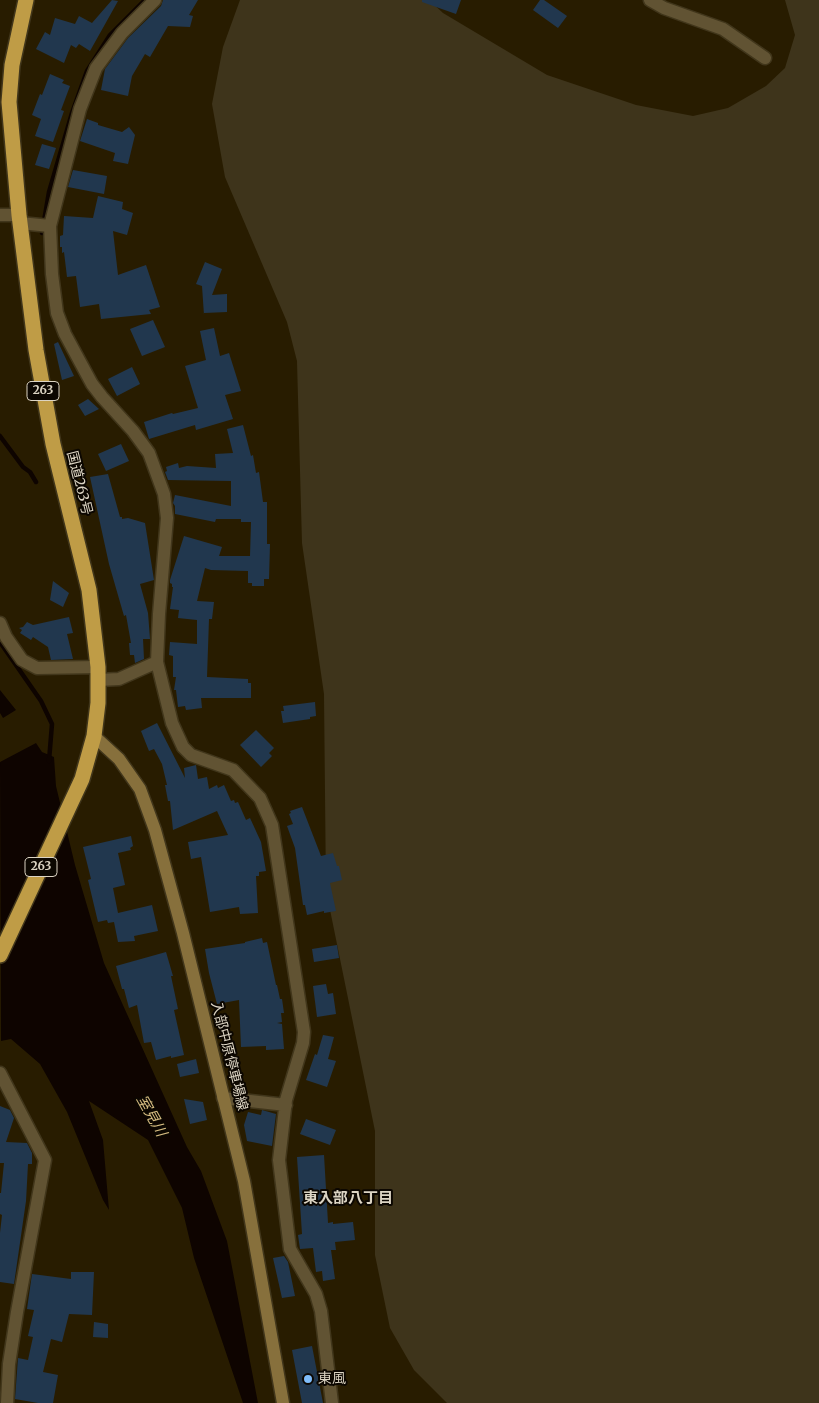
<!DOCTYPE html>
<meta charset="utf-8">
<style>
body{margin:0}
canvas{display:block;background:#281c00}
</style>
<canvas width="819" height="1403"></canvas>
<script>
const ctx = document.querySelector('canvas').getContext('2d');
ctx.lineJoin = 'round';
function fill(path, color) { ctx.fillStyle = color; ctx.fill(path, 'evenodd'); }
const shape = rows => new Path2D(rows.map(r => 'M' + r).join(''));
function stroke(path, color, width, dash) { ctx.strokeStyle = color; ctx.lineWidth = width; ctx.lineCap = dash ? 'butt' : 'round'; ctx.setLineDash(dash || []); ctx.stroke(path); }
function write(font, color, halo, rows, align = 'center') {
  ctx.font = font + ' Merriweather,"Noto Sans JP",serif'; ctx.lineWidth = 4; ctx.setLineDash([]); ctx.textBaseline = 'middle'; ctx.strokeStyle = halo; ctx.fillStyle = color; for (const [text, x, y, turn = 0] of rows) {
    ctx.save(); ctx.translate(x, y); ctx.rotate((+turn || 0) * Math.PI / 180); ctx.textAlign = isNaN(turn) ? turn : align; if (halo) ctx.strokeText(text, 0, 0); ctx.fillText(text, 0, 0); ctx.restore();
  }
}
fill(shape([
 [240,0,429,0,443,13,547,75,636,105,693,116,728,108,766,86,785,68,795,35,785,0,819,0,819,1403,447,1403,414,1370,390,1328,375,1255,375,1131,326,890,324,694,302,543,297,361,287,322,225,177,212,104,223,47]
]), '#3e341b');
fill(shape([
 [0,690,16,710,3,718,0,713],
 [36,743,42,752,54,757,56,786,75,865,104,963,187,1147,201,1171,227,1241,258,1403,243,1403,194,1258,182,1208,148,1140,89,1101,103,1140,109,1210,103,1200,67,1112,40,1064,11,1039,1,1041,0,762]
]), '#0e0400');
stroke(shape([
 [42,233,49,192,72,113,87,71,110,35,145,0],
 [0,436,23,467,30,472,36,482],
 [0,642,41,701,52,724,49,761]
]), '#0e0400', 4.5);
fill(shape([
 [112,0,118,1,90,51,79,44,76,48,71,45,64,63,36,49,45,32,50,35,55,18,75,24,79,16,92,23],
 [163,0,198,0,189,15,193,16,190,27,168,26,150,57,145,54,132,76,128,96,101,90,105,69,128,38,161,6],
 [422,0,461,0,456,14,422,2],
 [540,0,544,0,567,16,558,28,533,10],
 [50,74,64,80,62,83,70,86,61,110,64,111,53,142,35,136,41,119,32,115,40,94,42,95],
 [87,119,98,123,98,125,122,132,129,127,135,135,128,164,113,161,115,153,80,141],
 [42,144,56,148,49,169,35,165],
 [73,170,107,176,104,194,68,187],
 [98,196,123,202,122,209,133,213,127,235,113,231,118,275,146,265,160,307,149,310,151,314,101,319,99,304,80,307,76,276,67,277,64,252,62,253,62,247,60,247,60,236,63,235,64,216,93,218],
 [205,262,222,269,212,295,227,294,227,312,204,313,204,315,202,286,196,284],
 [153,320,165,347,142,356,130,329],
 [214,328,220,356,229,353,241,391,225,395,233,419,196,430,195,425,149,439,144,422,172,413,173,414,198,408,185,366,206,360,200,331],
 [58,342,74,376,62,380,54,344],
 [132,367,140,384,117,396,108,379],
 [88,399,99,409,85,416,78,405],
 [243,425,251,456,253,455,256,473,259,472,263,502,267,502,267,544,270,544,269,579,264,579,264,586,252,586,252,583,248,583,248,571,211,570,205,568,197,601,214,602,212,619,209,619,207,677,248,679,248,683,251,683,251,698,201,698,202,708,186,710,185,706,178,707,176,690,174,690,176,677,173,677,173,656,169,655,170,642,197,644,197,620,178,618,179,610,170,609,173,587,172,587,172,584,170,583,170,580,184,536,222,547,219,556,250,556,251,522,241,522,241,519,216,519,215,522,175,514,175,506,173,503,175,495,231,506,231,481,168,480,165,472,167,471,166,467,178,463,179,468,187,466,216,468,215,454,233,453,227,429],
 [121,444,129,461,106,471,98,454],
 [108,474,120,517,122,517,122,519,128,518,145,523,154,580,140,584,148,613,150,639,143,639,144,659,135,663,134,655,130,655,129,643,131,643,126,615,124,616,109,564,90,477],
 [53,581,69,593,63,607,50,600],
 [69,617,73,633,67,634,73,659,51,660,48,647,33,637,31,640,20,633,22,630,19,628,23,627,27,622,33,625],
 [315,702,316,716,310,717,310,719,283,723,281,711,284,711,283,706],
 [157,723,185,778,184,768,196,765,198,779,207,777,209,789,217,785,218,788,224,785,231,801,234,800,235,803,238,802,246,820,250,818,261,842,266,871,259,872,259,876,256,876,258,913,240,914,239,907,210,912,201,857,191,859,188,842,228,835,217,811,173,830,170,801,168,801,165,785,167,785,162,764,154,749,149,751,141,731],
 [256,730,274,748,269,753,272,756,261,767,240,745],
 [302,807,321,856,333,853,337,866,339,866,342,880,330,883,336,911,324,913,324,911,307,915,305,905,303,905,295,848,287,826,293,824,289,814,291,813,290,811],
 [131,836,133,846,130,848,131,850,118,853,125,885,113,888,118,913,152,905,158,931,134,936,135,941,118,942,114,922,108,923,107,920,98,922,88,880,91,879,83,847],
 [262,938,263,943,267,942,276,985,277,985,280,999,282,999,284,1013,281,1013,282,1022,277,1023,282,1024,284,1049,266,1050,266,1046,241,1047,239,1000,217,1004,209,973,205,949,245,943,245,942],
 [337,945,339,958,314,962,312,949],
 [166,952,173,976,171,976,178,1009,174,1010,184,1055,171,1058,171,1056,156,1060,151,1042,144,1043,137,1005,129,1008,124,989,122,989,116,966],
 [326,984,328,994,333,993,336,1014,317,1017,313,986],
 [323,1035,334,1037,328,1059,336,1061,327,1087,306,1080,315,1054,317,1055],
 [196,1059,199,1073,180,1077,177,1064],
 [184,1099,203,1102,207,1120,190,1124],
 [0,1106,10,1110,14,1118,6,1142,27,1143,32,1153,32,1164,28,1164,26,1201,14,1284,0,1282,0,1233,2,1215,0,1214,0,1193,1,1193,4,1163,0,1163],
 [262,1110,276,1114,272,1146,247,1141,244,1125,248,1112,261,1115],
 [306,1119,336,1130,330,1145,300,1134],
 [324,1155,328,1223,333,1222,333,1224,353,1222,355,1240,335,1242,336,1250,331,1250,335,1279,323,1281,322,1271,316,1272,313,1248,300,1249,298,1235,302,1234,297,1157],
 [284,1256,288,1262,295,1296,282,1298,273,1258],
 [71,1272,94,1272,92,1315,69,1314,62,1342,51,1339,43,1372,58,1375,53,1403,38,1403,15,1399,18,1358,28,1360,33,1337,28,1336,34,1310,27,1309,32,1274,71,1279],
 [94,1322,108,1324,108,1338,93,1337],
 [312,1346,323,1403,302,1403,292,1350]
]), '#21374e');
const street = shape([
 [650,0,664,8,723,29,765,58],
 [0,215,19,215],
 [20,223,50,226],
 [0,623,6,637,22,660,37,668,98,667],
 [157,662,172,723,183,747,191,755,233,770,260,798,272,825,304,1032,303,1043,286,1100,279,1160,290,1249,316,1294,321,1311,332,1403],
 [99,680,119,679,157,662,159,614,167,518,164,494,149,453,133,431,102,397,92,384,65,334,57,313,52,274,50,226,80,109,96,68,122,33,155,0],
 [0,1073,45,1160,17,1312,9,1364,7,1403],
 [223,1098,286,1105]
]);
const secondary = shape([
 [94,736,119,759,140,789,155,830,183,933,244,1181,283,1403]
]);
const highway = shape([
 [0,955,82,779,94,736,98,703,98,667,89,590,53,444,36,350,19,215,9,102,12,65,26,0]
]);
stroke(street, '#41361b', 15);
stroke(secondary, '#41361b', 15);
stroke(highway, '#41361b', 18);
stroke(street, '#615333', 12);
stroke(secondary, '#87703c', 12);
stroke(highway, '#bf9c46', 15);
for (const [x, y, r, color] of [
 [308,1379,5,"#80bdfa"]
]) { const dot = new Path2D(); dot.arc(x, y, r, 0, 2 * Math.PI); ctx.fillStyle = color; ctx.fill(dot); stroke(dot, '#0c0701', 2); }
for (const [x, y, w] of [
 [43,391,32],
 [41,867,32]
]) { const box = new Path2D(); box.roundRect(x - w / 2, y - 9.5, w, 19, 4); ctx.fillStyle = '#0c0701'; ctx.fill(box); stroke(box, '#dcd4c3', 1); }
write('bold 12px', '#dcd4c3', null, [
 ["263",43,391],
 ["263",41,867]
]);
write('14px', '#dcd4c3', '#0c0701', [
 ["国道263号",79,483,76],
 ["入部中原停車場線",229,1056,76]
]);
write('14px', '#dcd4c3', '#0c0701', [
 ["東風",318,1379]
], 'left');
write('italic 15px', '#d6bc81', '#0c0701', [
 ["室見川",151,1116,61]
]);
write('bold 15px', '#dcd4c3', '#0c0701', [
 ["東入部八丁目",348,1199]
]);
</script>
